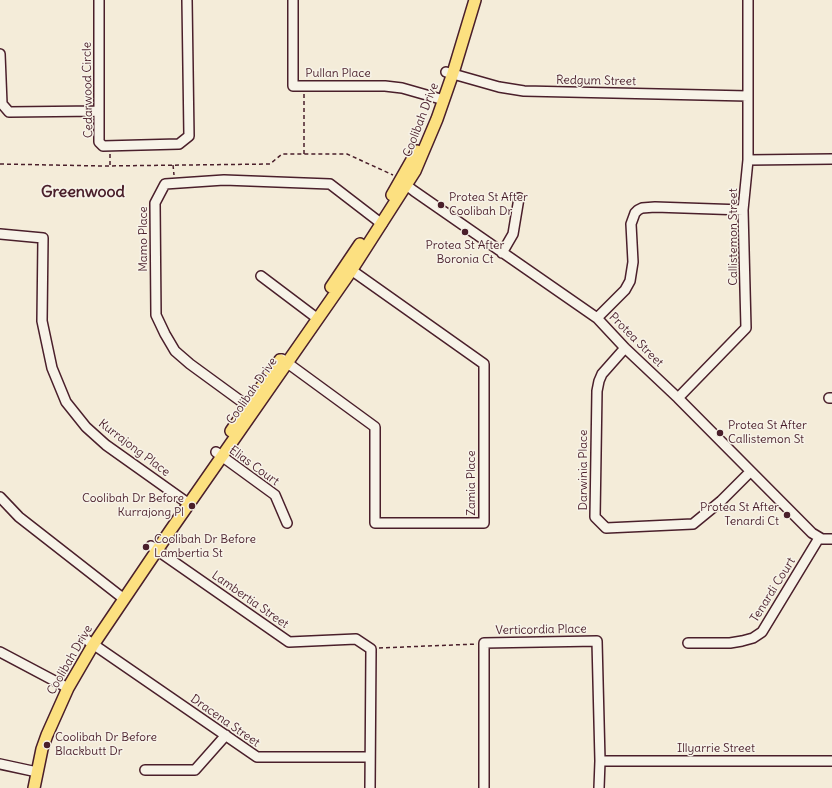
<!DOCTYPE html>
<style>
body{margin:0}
canvas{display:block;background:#f4ecd9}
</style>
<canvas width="832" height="788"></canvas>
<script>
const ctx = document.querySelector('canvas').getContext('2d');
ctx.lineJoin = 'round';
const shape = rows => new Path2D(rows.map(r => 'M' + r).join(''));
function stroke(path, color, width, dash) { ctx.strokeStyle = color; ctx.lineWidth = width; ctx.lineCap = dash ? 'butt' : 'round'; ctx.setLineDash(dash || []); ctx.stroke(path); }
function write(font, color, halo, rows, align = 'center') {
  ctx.font = font + ' Delius,sans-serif'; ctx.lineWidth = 3; ctx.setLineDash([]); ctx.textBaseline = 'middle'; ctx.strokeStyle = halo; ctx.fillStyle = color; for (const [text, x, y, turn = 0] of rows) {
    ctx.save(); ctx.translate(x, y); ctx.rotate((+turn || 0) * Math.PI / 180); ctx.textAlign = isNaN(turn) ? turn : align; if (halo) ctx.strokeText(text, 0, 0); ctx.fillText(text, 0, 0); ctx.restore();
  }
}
const minor = shape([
 [99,0,99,142,103,146,179,144,189,136,187,0],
 [293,0,293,86,385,86,402,88,444,100],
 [0,54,2,104,9,112,99,111],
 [446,72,499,87,524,91,748,96],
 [748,160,832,159],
 [401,181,414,191,597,318,625,348,678,398,812,533,822,539,832,539],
 [0,234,43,238,42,321,52,368,66,402,86,427,106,445,189,504],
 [502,253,513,234,519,198],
 [261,276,318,319],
 [597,318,625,290,630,281,633,262,631,224,635,213,638,210,642,208,655,207,743,210],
 [625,348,602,374,599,381,597,391,595,517,606,528,693,524,721,501,750,472],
 [282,359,375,427,375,523,484,523,484,364,347,267],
 [678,398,746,328,743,210,748,160,748,0],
 [829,398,832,398],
 [253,410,190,364,175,351,165,334,156,315,155,203,165,184,224,180,330,184,382,224],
 [216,452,275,495,287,523],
 [0,497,19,517,124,599],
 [151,546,289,642,356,639,371,649,370,788],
 [87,640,257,757,370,757],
 [688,643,730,643,742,641,753,638,762,632,819,538],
 [0,652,68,688],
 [600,761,832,761],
 [0,764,37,772],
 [145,770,195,770,226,735],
 [484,788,484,643,597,641,600,761,599,788]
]);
const major = shape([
 [392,195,417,151],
 [331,287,360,244],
 [231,431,280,360],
 [34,788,42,749,47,735,68,688,93,645,170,531,351,271,415,171,437,119,453,73,475,0]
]);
stroke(minor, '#4a1f2b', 12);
stroke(major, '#4a1f2b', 14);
stroke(shape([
 [110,154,110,166],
 [304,154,304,94],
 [0,164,103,166,270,164,282,154,347,154,393,175],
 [173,165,174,175],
 [379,648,477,644]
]), '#4a1f2b', 1.5, [4, 3]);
stroke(minor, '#f7f3e8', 9);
stroke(major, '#fce080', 11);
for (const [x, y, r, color] of [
 [441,205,4,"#4a1f2b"],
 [465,232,4,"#4a1f2b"],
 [720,433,4,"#4a1f2b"],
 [192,506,4,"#4a1f2b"],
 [787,515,4,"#4a1f2b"],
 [146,547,4,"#4a1f2b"],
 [47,745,4,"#4a1f2b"]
]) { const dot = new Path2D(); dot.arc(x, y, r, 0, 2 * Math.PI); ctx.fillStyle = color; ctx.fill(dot); stroke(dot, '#f7f3e8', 1.5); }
write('12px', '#4a1f2b', '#f7f3e8', [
 ["Pullan Place",338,74],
 ["Redgum Street",596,81,1],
 ["Cedarwood Circle",88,90,-91],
 ["Coolibah Drive",421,120,-69],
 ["Callistemon Street",734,237,-90],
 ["Mamo Place",144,239,-90],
 ["Protea Street",636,340,45],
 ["Coolibah Drive",252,391,-55],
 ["Kurrajong Place",134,448,37],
 ["Elias Court",254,466,36],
 ["Darwinia Place",584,470,-90],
 ["Zamia Place",472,483,-90],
 ["Tenardi Court",773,590,-58],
 ["Lambertia Street",250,600,35],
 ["Verticordia Place",541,630,-1],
 ["Coolibah Drive",70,660,-60],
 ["Dracena Street",225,721,35],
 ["Illyarrie Street",716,749]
]);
write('12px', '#4a1f2b', '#f7f3e8', [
 ["Protea St After",449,198],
 ["Coolibah Dr",449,212],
 ["Protea St After",465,246,"center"],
 ["Boronia Ct",465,260,"center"],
 ["Protea St After",728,426],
 ["Callistemon St",728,440],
 ["Coolibah Dr Before",184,499,"right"],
 ["Kurrajong Pl",184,513,"right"],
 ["Protea St After",779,508,"right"],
 ["Tenardi Ct",779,522,"right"],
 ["Coolibah Dr Before",154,540],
 ["Lambertia St",154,554],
 ["Coolibah Dr Before",55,738],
 ["Blackbutt Dr",55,752]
], 'left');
write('bold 16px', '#4a1f2b', '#f7f3e8', [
 ["Greenwood",83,192]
]);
</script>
